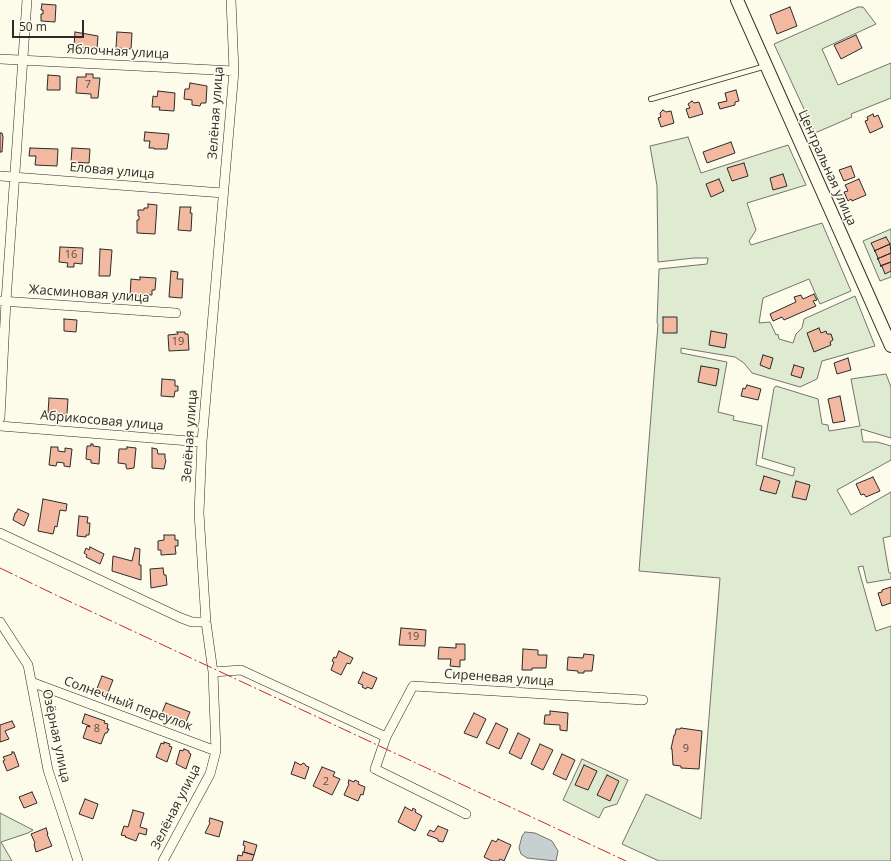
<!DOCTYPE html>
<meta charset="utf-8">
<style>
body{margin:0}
#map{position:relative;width:891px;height:861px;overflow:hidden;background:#fdfbea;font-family:"Open Sans",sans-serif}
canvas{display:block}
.scale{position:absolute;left:12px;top:20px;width:72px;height:18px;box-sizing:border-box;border:2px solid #2b2b2b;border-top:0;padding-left:5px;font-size:12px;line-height:14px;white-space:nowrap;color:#2b2b2b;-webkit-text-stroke:3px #fdfbea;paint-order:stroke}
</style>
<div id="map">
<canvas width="891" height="861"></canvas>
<div class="scale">50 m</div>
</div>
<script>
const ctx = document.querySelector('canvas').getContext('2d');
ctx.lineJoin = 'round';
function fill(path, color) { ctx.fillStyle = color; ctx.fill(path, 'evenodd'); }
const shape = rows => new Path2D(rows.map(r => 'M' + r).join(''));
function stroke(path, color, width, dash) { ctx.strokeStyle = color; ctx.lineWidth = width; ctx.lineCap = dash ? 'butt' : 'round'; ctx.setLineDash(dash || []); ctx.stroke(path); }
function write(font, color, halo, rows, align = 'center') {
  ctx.font = font + ' "Open Sans",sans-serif'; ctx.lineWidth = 3; ctx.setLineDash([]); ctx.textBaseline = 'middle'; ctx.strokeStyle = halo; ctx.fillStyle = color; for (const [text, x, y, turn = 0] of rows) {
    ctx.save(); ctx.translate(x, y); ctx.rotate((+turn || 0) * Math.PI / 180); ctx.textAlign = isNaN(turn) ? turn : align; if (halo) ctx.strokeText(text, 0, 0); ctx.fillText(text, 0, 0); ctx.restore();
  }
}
const green = shape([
 [858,7,863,7,876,24,822,49,838,85,891,63,891,98,851,114,852,117,815,133,774,44,858,7],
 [688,137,701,173,788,145,806,185,747,203,756,230,749,241,751,245,822,223,851,291,820,304,809,279,763,298,759,323,770,322,776,335,778,334,779,339,793,343,796,334,802,328,804,319,855,296,875,346,822,361,817,379,800,387,752,373,744,363,735,357,681,348,681,353,727,362,718,412,734,416,733,420,762,426,756,465,793,476,795,468,762,458,774,388,776,386,818,399,822,424,828,425,829,431,860,426,851,379,886,374,891,387,891,438,861,429,863,442,877,442,891,446,891,460,837,490,851,515,891,492,891,536,883,538,889,573,891,573,891,579,867,583,863,566,858,567,876,631,891,626,891,861,659,861,622,844,646,794,701,819,720,578,639,571,658,324,657,323,659,269,707,264,708,258,694,258,658,262,657,186,650,146,688,137],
 [891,229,891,277,880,281,863,241,891,229],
 [582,759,628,780,617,804,604,808,599,818,563,800,582,759],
 [0,813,33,830,28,833,1,842,12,861,0,861,0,813]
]);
fill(green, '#deebd1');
stroke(green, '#74746e', 1);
const water = shape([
 [525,832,535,833,552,841,558,851,556,861,527,858,521,854,519,848,522,836,525,832]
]);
fill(water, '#c7d0d0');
stroke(water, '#74746e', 1);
const building = shape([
 [42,4,56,5,55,22,41,21,41,14,43,14,43,10,41,10,42,4],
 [790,7,797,26,777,34,770,15,790,7],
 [75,32,98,36,97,49,74,47,75,32],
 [117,32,132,33,131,49,116,48,117,32],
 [856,35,862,48,841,59,834,45,856,35],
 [86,74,93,74,93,78,100,78,98,98,91,98,91,94,76,93,77,77,86,77,86,74],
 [48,75,60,76,60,90,47,90,48,75],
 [190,83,207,86,206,103,201,103,200,106,192,105,192,100,184,99,185,89,189,89,190,83],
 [736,90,739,101,735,102,735,105,720,109,718,103,727,101,725,93,736,90],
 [158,91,175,93,174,111,159,110,160,107,152,107,153,96,157,97,158,91],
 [692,101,694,103,699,102,703,114,689,118,686,109,690,108,688,104,692,101],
 [663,110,666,112,671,111,674,123,661,127,658,118,661,117,660,113,663,110],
 [873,114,874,117,878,115,883,127,870,133,865,121,868,120,867,117,873,114],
 [145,132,169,134,167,149,154,149,154,148,149,148,150,141,144,141,145,132],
 [0,133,2,133,3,137,2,152,0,152,0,133],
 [731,142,735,153,707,163,703,152,731,142],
 [30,148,58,149,57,166,35,165,36,156,29,156,30,148],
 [72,148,90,149,89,163,71,162,72,148],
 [744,163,748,176,732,181,727,168,744,163],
 [851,166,855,177,844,181,839,170,851,166],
 [783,174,787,186,773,190,770,178,783,174],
 [719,179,724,191,711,197,706,184,719,179],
 [859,179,866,195,852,201,851,199,848,201,844,192,848,191,845,185,859,179],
 [148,204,157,205,155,234,137,233,137,220,139,220,139,216,138,216,138,210,144,210,144,208,148,208,148,204],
 [180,207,191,207,190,213,192,213,191,231,178,230,180,207],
 [886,237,890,244,874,251,875,251,871,243,886,237],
 [890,244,891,253,877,259,878,258,875,251,874,251,890,244],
 [60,247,83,248,82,264,74,263,74,267,67,267,68,263,59,262,60,247],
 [100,249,112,250,110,276,99,276,100,249],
 [891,253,891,262,880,266,881,266,878,259,877,259,891,253],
 [891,262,891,271,885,274,882,266,880,266,891,262],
 [171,271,178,272,177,279,183,279,182,298,169,297,171,271],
 [140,277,156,278,155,290,152,290,152,295,140,294,139,296,130,296,131,279,140,280,140,277],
 [814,294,817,300,813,301,816,306,784,320,782,317,773,321,770,314,796,302,794,297,801,295,803,299,814,294],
 [663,317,677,317,677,333,663,333,663,317],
 [64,319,77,320,76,332,64,331,64,319],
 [819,328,821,333,826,331,827,334,831,334,833,340,830,342,831,345,814,352,807,333,819,328],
 [711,331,727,334,725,348,709,345,711,331],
 [177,332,185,332,185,334,188,334,189,350,169,351,168,335,178,334,177,332],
 [763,355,773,358,770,369,760,365,763,355],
 [848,358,851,370,837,374,834,363,848,358],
 [794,365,804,368,801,378,791,375,794,365],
 [701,366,719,369,716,386,698,382,701,366],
 [162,379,175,380,175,386,178,386,178,391,175,391,174,397,161,396,162,379],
 [747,385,761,389,758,400,741,396,743,388,745,389,747,385],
 [840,396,845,421,833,423,828,399,840,396],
 [49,398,68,399,67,414,48,413,49,398],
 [91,444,93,444,93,446,100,447,99,464,91,463,91,460,86,459,87,446,91,446,91,444],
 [51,447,58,447,58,451,65,452,65,448,72,449,70,467,64,466,64,463,57,462,56,466,49,465,51,447],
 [127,447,136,448,134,468,127,469,126,467,126,464,118,463,119,449,127,449,127,447],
 [152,448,157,449,158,454,165,454,165,459,166,460,164,469,152,468,152,448],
 [764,476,780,481,776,494,760,490,764,476],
 [873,477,880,491,866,497,864,494,861,495,856,484,873,477],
 [796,481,810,485,806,500,792,497,796,481],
 [43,499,67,504,66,511,60,510,57,527,55,526,53,534,38,531,43,499],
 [18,509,29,514,24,526,13,520,15,513,16,513,18,509],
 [79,516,88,517,87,523,90,523,89,535,86,535,86,537,77,536,79,516],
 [164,535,175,535,175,540,178,540,178,546,175,546,176,554,161,555,161,550,158,550,158,541,164,540,164,535],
 [90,547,104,554,100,564,86,557,87,555,84,553,86,548,89,550,90,547],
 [135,548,140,549,139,565,141,565,141,580,112,571,113,556,132,561,135,548],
 [163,568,164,575,166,575,167,585,151,588,150,569,163,568],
 [891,587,891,603,882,606,878,593,882,592,882,590,891,587],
 [401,628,426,630,425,646,399,645,401,628],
 [456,644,465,644,465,660,460,660,460,667,450,666,451,659,438,659,439,647,456,648,456,644],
 [523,649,538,650,538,655,547,655,546,668,532,668,532,670,522,670,523,649],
 [339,651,353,658,350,664,347,663,341,675,331,670,334,662,332,661,334,657,336,658,339,651],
 [584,654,594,655,592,671,584,671,584,673,578,673,578,671,567,670,568,657,583,658,584,654],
 [363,672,377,678,372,689,367,687,366,689,362,687,363,685,358,683,363,672],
 [102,676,113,680,107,695,96,691,102,676],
 [166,703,190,712,185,724,179,722,177,725,172,724,174,720,161,715,166,703],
 [550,711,568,713,567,731,560,730,560,725,544,724,545,715,550,715,550,711],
 [474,713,486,719,477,738,464,733,474,713],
 [85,714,105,721,104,723,108,724,107,729,109,729,107,733,105,733,101,744,83,738,87,726,90,727,90,726,82,723,85,714],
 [12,721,15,727,5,731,9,739,0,742,0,725,12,721],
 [496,723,508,729,499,749,486,743,496,723],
 [681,728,702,731,699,769,681,768,681,766,673,765,672,749,671,749,674,735,675,735,676,729,680,729,681,728],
 [518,733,530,739,521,759,509,753,518,733],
 [164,742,170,744,169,746,172,747,167,762,156,757,161,743,164,744,164,742],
 [540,744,553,750,543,770,531,764,540,744],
 [184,749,189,751,189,753,191,754,186,769,176,764,180,750,183,751,184,749],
 [12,752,14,752,19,766,7,771,3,761,5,760,3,757,12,754,12,752],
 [562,754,575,760,566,780,553,774,562,754],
 [295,762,301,765,303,763,305,764,306,766,309,767,305,779,291,774,295,762],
 [584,765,597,771,588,790,575,785,584,765],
 [322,767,335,772,333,776,340,779,332,795,313,786,322,767],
 [607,775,619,781,610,801,597,795,607,775],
 [349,780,354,782,355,780,359,782,358,784,365,787,363,795,361,794,358,801,344,795,349,784,348,783,349,780],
 [32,792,37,803,24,808,19,797,32,792],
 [85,799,98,804,93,819,79,814,85,799],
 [405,807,412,811,413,808,416,810,415,812,422,816,415,831,398,822,405,807],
 [133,810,144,813,140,827,147,829,146,835,139,833,136,841,125,837,126,836,121,835,124,826,128,827,133,810],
 [210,818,223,822,219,837,205,833,210,823,209,822,210,818],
 [438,826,448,830,443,842,438,841,438,839,427,835,430,830,434,832,438,826],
 [46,828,48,834,47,834,52,846,36,852,34,844,35,843,31,834,46,828],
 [498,839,511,845,504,861,500,859,499,861,492,861,484,857,492,840,496,842,498,839],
 [244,841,257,845,254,855,244,852,245,846,243,845,244,841],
 [243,852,254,855,252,861,237,861,238,855,242,856,243,852]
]);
fill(building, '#f2b8a0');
stroke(building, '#2b2b2b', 1);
const service = shape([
 [651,99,766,66]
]);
const minor = shape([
 [0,59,234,71],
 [0,176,223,193],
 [1,301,176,313],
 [0,418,6,301,27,0],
 [0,426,202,442],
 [0,533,181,618,192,622,206,622],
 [0,622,28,665,48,770,78,861],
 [213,672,241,670,386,737,375,769,466,814],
 [31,682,216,751],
 [386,737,413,686,643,700],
 [163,861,210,774,216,751,213,672,206,622,199,513,202,442,234,71,231,0]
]);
const secondary = shape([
 [737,0,891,346]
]);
stroke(service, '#2b2b2b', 6);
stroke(minor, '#2b2b2b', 10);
stroke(secondary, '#2b2b2b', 14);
stroke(service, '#fdfbea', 4.5);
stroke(minor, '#fdfbea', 9);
stroke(secondary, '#fdfbea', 12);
stroke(shape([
 [0,568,60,597,626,861]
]), '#c62828', 1, [14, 3, 2, 3]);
write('11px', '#5d4e48', null, [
 ["7",88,85],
 ["16",71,255],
 ["19",178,342],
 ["19",413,637],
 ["8",97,729],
 ["9",686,749],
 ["2",326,782]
]);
write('13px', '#2b2b2b', '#fdfbea', [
 ["Яблочная улица",118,52,3],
 ["Зелёная улица",216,113,-86],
 ["Центральная улица",827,168,66],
 ["Еловая улица",112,171,5],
 ["Жасминовая улица",89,294,4],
 ["Абрикосовая улица",102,421,5],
 ["Зелёная улица",190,436,-86],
 ["Сиреневая улица",499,678,4],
 ["Солнечный переулок",128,704,20],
 ["Озёрная улица",56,736,78],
 ["Зелёная улица",176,807,-63]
]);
</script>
